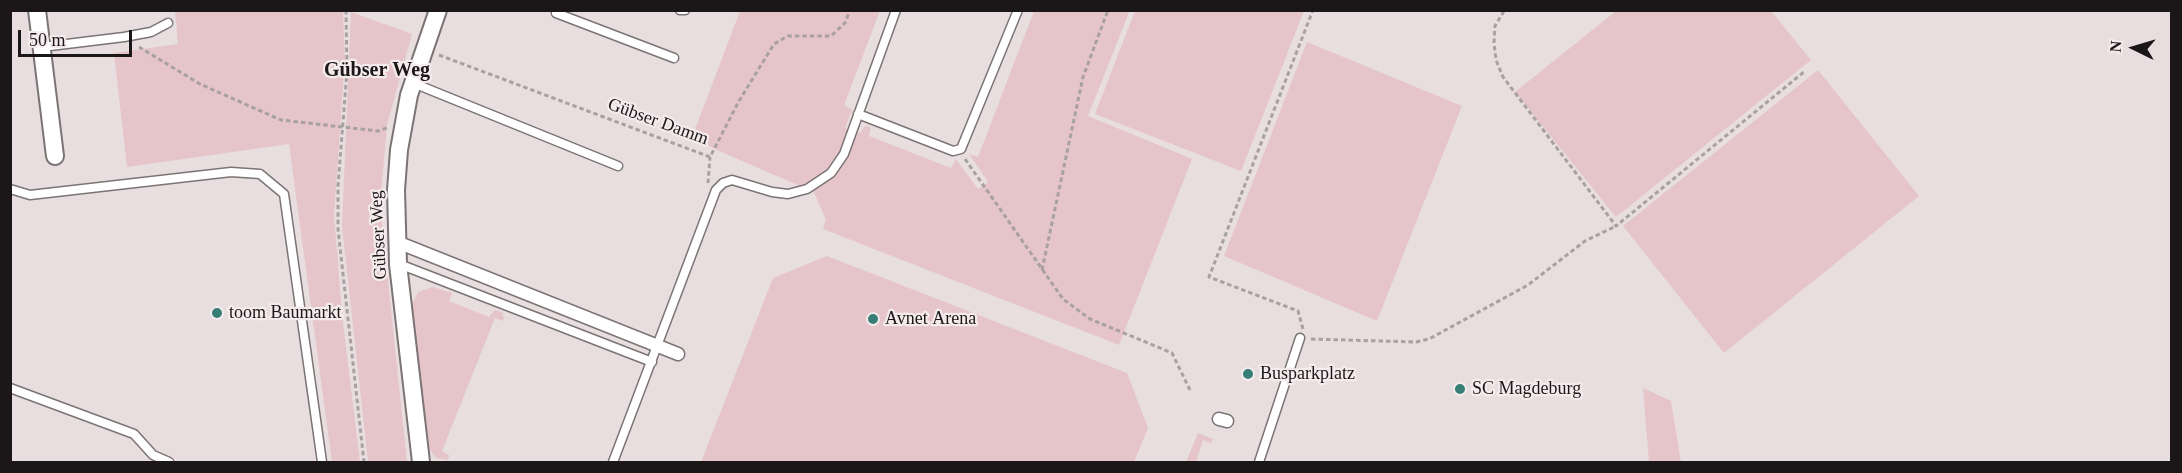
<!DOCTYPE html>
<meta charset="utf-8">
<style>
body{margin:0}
#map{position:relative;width:2182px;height:473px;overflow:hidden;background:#e8dedf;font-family:"Times New Roman",serif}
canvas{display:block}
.frame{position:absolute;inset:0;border:12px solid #1b1718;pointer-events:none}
.north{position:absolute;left:2104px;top:18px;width:60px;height:60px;-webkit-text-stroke:4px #f5ebec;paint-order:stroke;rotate:275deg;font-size:16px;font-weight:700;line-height:24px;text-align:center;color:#1b1718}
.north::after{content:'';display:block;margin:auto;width:21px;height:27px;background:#1b1718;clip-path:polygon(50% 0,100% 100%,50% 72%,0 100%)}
.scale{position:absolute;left:18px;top:30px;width:114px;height:27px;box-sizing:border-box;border:3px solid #1b1718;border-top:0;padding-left:8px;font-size:18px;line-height:21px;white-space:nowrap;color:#1b1718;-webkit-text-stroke:4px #f5ebec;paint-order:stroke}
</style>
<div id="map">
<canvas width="2182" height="473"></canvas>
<div class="frame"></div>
<div class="north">N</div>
<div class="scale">50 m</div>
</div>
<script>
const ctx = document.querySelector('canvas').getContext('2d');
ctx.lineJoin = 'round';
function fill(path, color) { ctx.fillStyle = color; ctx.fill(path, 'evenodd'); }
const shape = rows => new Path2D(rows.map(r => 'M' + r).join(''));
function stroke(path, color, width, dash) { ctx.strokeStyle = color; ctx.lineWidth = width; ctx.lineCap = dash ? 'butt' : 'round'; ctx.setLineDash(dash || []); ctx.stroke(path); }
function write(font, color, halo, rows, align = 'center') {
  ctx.font = font + ' "Times New Roman",serif'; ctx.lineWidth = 4.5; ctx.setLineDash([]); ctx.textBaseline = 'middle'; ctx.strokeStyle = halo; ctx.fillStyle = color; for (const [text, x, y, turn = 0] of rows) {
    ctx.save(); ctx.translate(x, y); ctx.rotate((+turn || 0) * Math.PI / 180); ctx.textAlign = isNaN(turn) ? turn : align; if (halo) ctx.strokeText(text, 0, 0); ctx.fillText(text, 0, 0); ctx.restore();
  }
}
fill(shape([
 [1130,10,1088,116,1192,159,1119,345,823,229,826,220,814,192,735,158,698,141,693,135,740,11,880,11,844,105,852,110,845,128,860,133,865,126,871,127,869,136,951,168,956,159,978,189,988,182,969,154,978,157,1034,11],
 [175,11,343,11,345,60,334,214,342,314,360,462,332,462,289,144,127,167,114,53,178,44],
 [1135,11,1304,11,1241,171,1095,114],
 [1616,11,1771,11,1811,60,1616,217,1515,92],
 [351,12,412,34,387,125,380,205,407,462,368,462,342,226],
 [1307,42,1462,106,1377,321,1224,256],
 [1818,70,1919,196,1724,353,1623,226],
 [827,256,1127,373,1148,428,1134,462,701,462,773,278],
 [433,287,452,293,449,301,489,317,495,310,502,312,504,318,503,321,495,318,442,451,450,456,447,460,436,458,430,450,411,306,418,292],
 [1643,388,1671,401,1681,462,1649,462],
 [1198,433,1213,439,1211,443,1203,440,1196,462,1186,462]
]), '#e5c5ca');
const service = shape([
 [680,10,685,10],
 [556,13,674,58],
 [42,47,124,37,151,32,168,23],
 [413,83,618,166],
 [858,114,953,151,961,149,1018,10],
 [10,189,30,195,231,172,260,174,284,194,322,462],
 [399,264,652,362],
 [10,388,134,434,153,455,169,462],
 [613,462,716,190,723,183,732,180,772,192,788,194,807,189,831,173,844,154,896,10],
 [1259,462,1300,338]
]);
const pedestrian = shape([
 [397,242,678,354],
 [1219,419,1227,421]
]);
const minor = shape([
 [37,10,55,156],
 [421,462,398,264,396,190,399,150,409,95,438,10]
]);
stroke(service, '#7c7374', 11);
stroke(pedestrian, '#7c7374', 15);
stroke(minor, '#7c7374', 20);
stroke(shape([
 [346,10,347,71,338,186,338,229,364,462],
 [1504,11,1495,26,1494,43,1496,60,1503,77,1616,226,1805,71],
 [139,47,200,84,281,120,378,131,389,127],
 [439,55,710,157,739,101,774,44,788,36,831,36,845,23,850,10],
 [965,159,1063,299,1090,319,1172,353,1190,390],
 [708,183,710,157],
 [1042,270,1083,77,1108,10],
 [1303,329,1298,311,1209,277,1313,10],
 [1311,339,1416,342,1429,339,1528,285,1585,241,1616,226]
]), '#a8a0a1', 3, [4.5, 3]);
stroke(service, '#fff', 8);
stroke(pedestrian, '#fff', 12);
stroke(minor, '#fff', 16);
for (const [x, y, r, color] of [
 [217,313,6,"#377e76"],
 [873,319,6,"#377e76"],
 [1248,374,6,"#377e76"],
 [1460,389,6,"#377e76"]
]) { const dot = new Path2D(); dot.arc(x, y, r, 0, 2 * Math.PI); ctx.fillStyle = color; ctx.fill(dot); stroke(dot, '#f5ebec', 2); }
write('18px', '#1b1718', '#f5ebec', [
 ["Gübser Damm",658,122,20],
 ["Gübser Weg",379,235,-93]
]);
write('18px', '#1b1718', '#f5ebec', [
 ["toom Baumarkt",229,313],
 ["Avnet Arena",885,319],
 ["Busparkplatz",1260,374],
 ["SC Magdeburg",1472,389]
], 'left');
write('bold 20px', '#1b1718', '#f5ebec', [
 ["Gübser Weg",377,71]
]);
</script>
